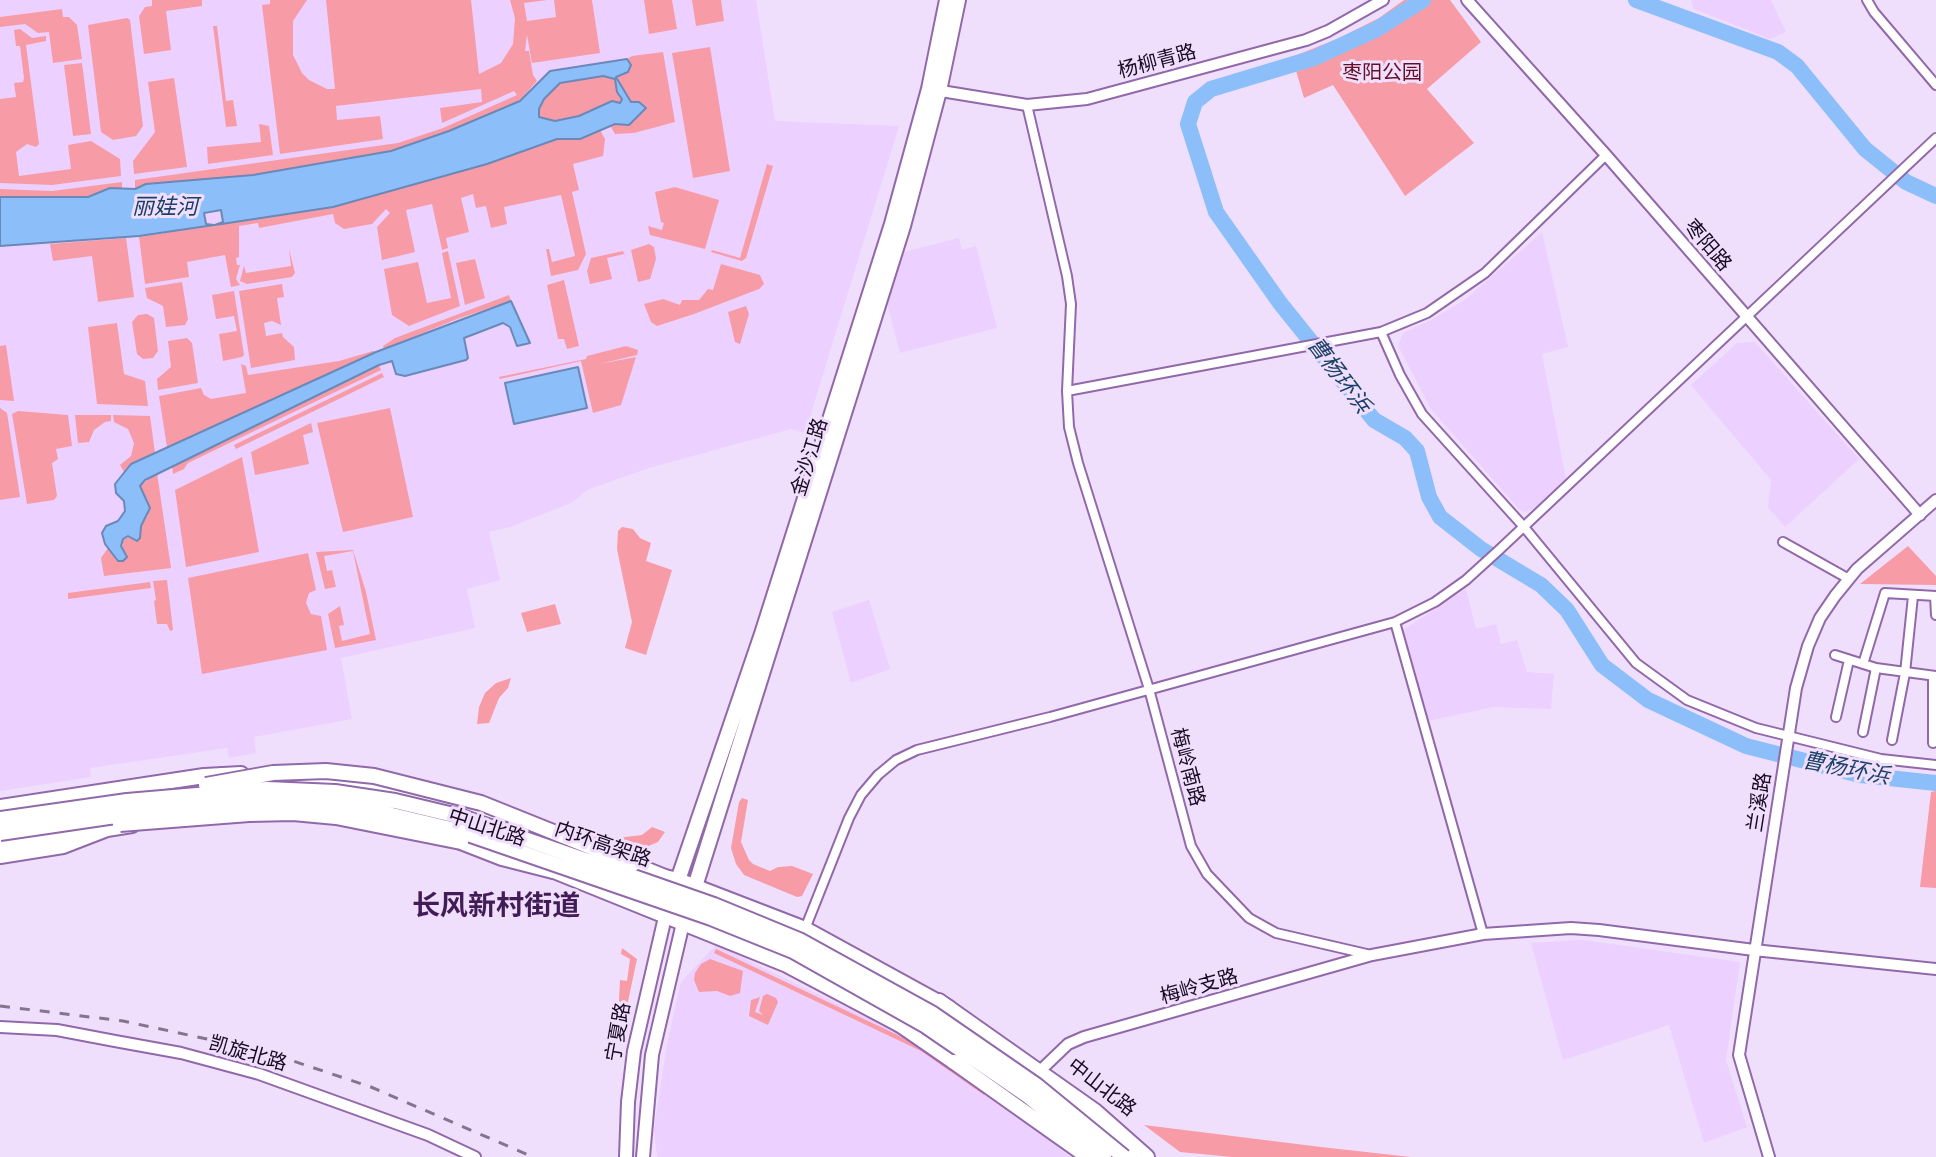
<!DOCTYPE html>
<meta charset="utf-8">
<style>
body{margin:0}
canvas{display:block;background:#f0dffc}
</style>
<canvas width="1936" height="1157"></canvas>
<script>
const ctx = document.querySelector('canvas').getContext('2d');
ctx.lineJoin = 'round';
function fill(path, color) { ctx.fillStyle = color; ctx.fill(path, 'evenodd'); }
const shape = rows => new Path2D(rows.map(r => 'M' + r).join(''));
function stroke(path, color, width, dash) { ctx.strokeStyle = color; ctx.lineWidth = width; ctx.lineCap = dash ? 'butt' : 'round'; ctx.setLineDash(dash || []); ctx.stroke(path); }
function write(font, color, halo, rows, align = 'center') {
  ctx.font = font + ' Barlow,"Noto Sans SC",sans-serif'; ctx.lineWidth = 6; ctx.setLineDash([]); ctx.textBaseline = 'middle'; ctx.strokeStyle = halo; ctx.fillStyle = color; for (const [text, x, y, turn = 0] of rows) {
    ctx.save(); ctx.translate(x, y); ctx.rotate((+turn || 0) * Math.PI / 180); ctx.textAlign = isNaN(turn) ? turn : align; if (halo) ctx.strokeText(text, 0, 0); ctx.fillText(text, 0, 0); ctx.restore();
  }
}
fill(shape([
 [0,0,756,0,775,121,899,126,805,433,791,429,649,468,589,489,571,503,510,527,489,532,500,580,467,589,475,628,341,658,352,719,254,737,256,753,229,758,227,748,90,768,91,777,0,791],
 [1691,0,1771,0,1786,32,1770,39,1694,9],
 [1542,232,1568,347,1542,354,1566,479,1537,508,1524,512,1519,509,1431,409,1398,346,1403,333,1431,320,1466,299],
 [959,238,962,250,976,246,997,328,900,353,886,299,900,253],
 [1755,342,1859,459,1785,527,1768,507,1771,480,1691,385,1737,343],
 [1466,589,1476,629,1496,624,1501,644,1517,640,1527,672,1554,674,1551,709,1493,707,1428,721,1403,630],
 [869,600,890,669,851,683,832,612],
 [1583,940,1740,962,1726,1060,1747,1127,1704,1143,1669,1025,1563,1060,1531,943],
 [716,945,923,1045,1008,1106,1070,1157,657,1157,654,1129,667,1044,681,982]
]), '#ecd0ff');
fill(shape([
 [152,0,202,0,202,6,166,11,171,50,144,54,139,16,145,7,152,6],
 [270,0,307,0,293,21,293,55,302,73,309,80,327,89,335,89,326,0,471,0,479,74,501,63,513,44,515,18,510,0,547,0,524,3,527,21,556,17,554,0,592,0,600,53,532,63,527,35,525,51,529,51,533,75,537,81,519,101,449,131,391,151,253,175,146,184,135,189,135,180,398,143,443,128,517,95,514,91,442,123,440,108,482,102,481,89,336,106,337,120,380,116,383,139,280,154,262,5,270,4],
 [644,0,672,0,677,29,649,34],
 [692,0,721,0,724,21,696,26],
 [1404,0,1450,0,1481,42,1427,89,1474,143,1405,196,1333,85,1304,98,1292,57,1337,39,1379,18],
 [62,9,63,17,69,17,77,25,82,59,53,63,49,32,38,33,25,24,0,27,0,17],
 [127,18,130,20,143,126,136,136,113,140,101,132,88,25],
 [213,26,217,26,226,101,233,100,237,126,226,127],
 [20,29,32,38,46,36,46,41,26,45,39,144,36,147,27,144,16,152,19,176,71,169,68,145,91,141,120,159,121,176,52,185,0,183,0,99,16,97,14,83,23,82,24,78,20,46,16,46,14,30],
 [710,47,730,171,693,178,672,53],
 [663,52,675,122,634,133,615,134,611,127,615,124,629,125,631,102,622,90,617,75,631,65,627,59,632,56],
 [82,63,91,134,73,136,64,65],
 [603,76,615,79,622,99,620,103,612,101,579,116,555,121,539,117,539,109,544,99,560,83],
 [174,78,187,167,134,174,133,161,155,132,148,82],
 [259,124,269,126,273,155,208,164,207,147,261,142],
 [600,130,605,139,603,156,573,164,579,190,572,192,586,254,578,270,551,276,546,249,549,249,552,262,575,256,561,195,504,207,507,224,491,228,486,206,476,208,473,194,461,198,469,232,446,238,448,248,442,250,432,204,406,210,415,252,382,260,377,227,390,213,386,209,372,224,344,229,335,223,333,214,259,228,258,223,239,226,239,257,236,258,237,265,240,265,236,279,240,285,231,287,225,255,187,262,189,277,145,284,139,237,333,207,487,164,541,143,557,139,580,139],
 [767,164,773,166,746,258,742,261,711,252,712,250,740,258],
 [122,182,122,190,110,188,88,197,0,197,0,189,52,191],
 [675,187,719,200,705,249,650,235,648,226,662,230,664,223,661,222,655,192],
 [126,238,134,297,98,302,92,256,53,261,50,244],
 [649,244,654,247,656,259,650,279,638,282,631,250],
 [289,249,295,273,292,277,247,284,240,281,244,266,246,273,291,266],
 [448,251,460,306,409,326,392,315,384,269,418,262,427,303,451,298,442,253],
 [623,251,629,266,624,254,607,258,612,279,590,284,587,271,591,258],
 [475,259,485,298,465,305,456,263],
 [721,264,760,275,764,284,759,289,694,314,657,326,651,322,644,304,663,299,680,305,682,300,699,300,708,289,713,290],
 [564,280,579,346,567,349,564,339,558,339,547,285],
 [182,282,188,319,185,325,166,327,163,306,147,298,145,288],
 [282,284,284,297,277,298,281,325,272,321,264,323,266,336,282,333,283,337,294,347,295,360,251,368,239,291],
 [234,291,244,355,242,357,223,361,219,334,237,331,234,316,216,319,212,295],
 [509,295,511,301,457,319,384,349,383,346,395,338],
 [746,306,749,314,740,344,735,342,728,312],
 [147,314,154,318,158,351,153,358,143,359,137,354,132,322,138,315],
 [117,323,124,374,145,381,148,406,97,404,88,327],
 [187,338,192,343,198,383,158,390,157,379,171,367,168,341],
 [6,345,14,401,0,400,0,346],
 [626,346,638,350,637,355,599,364,636,357,621,405,593,413,581,361,500,379,499,377,586,359,587,356],
 [373,351,376,352,167,447,159,396,201,388,204,395,211,399,246,393,241,364,246,366,248,375,339,361],
 [379,365,381,370,188,463,184,469,173,474,172,466],
 [382,373,384,377,236,449,234,445],
 [0,408,7,413,20,497,0,500],
 [390,408,413,517,343,532,317,423],
 [18,411,68,415,72,446,56,449,58,459,52,463,57,496,54,500,27,504,12,414],
 [75,415,111,415,111,421,105,422,94,430,89,442,78,443],
 [113,415,150,416,155,453,131,464,124,472,120,465,131,456,134,443,128,429,114,422],
 [311,423,313,432,303,435,309,464,255,475,251,452],
 [242,457,259,552,186,567,175,490],
 [157,473,171,568,104,576,101,558,108,548,114,557,122,552,123,539,141,533,141,526,148,515,147,499,140,486],
 [622,527,633,529,640,538,651,543,646,561,672,570,646,655,625,648,632,622,617,549,618,531],
 [1908,546,1936,576,1936,585,1860,584],
 [353,550,366,592,376,640,335,648,328,614,340,606,344,625,339,626,342,641,370,634,353,551,324,556,327,571,332,570,336,587,325,589,316,552],
 [308,553,316,590,309,593,306,603,311,614,321,616,327,650,202,674,188,578],
 [167,580,173,630,170,631,167,624,157,624,154,601,156,600,153,581],
 [150,582,151,588,68,599,68,593],
 [555,604,561,624,527,632,521,613],
 [511,678,508,688,499,698,489,723,477,724,479,707,485,693,496,683],
 [1936,791,1936,888,1920,887,1931,792],
 [742,798,748,800,741,842,749,860,753,864,770,871,778,867,792,866,813,874,802,896,797,897,744,875,736,864,731,848,739,802],
 [576,824,617,838,642,835,652,827,665,832,658,842,637,851,624,849,573,832],
 [622,948,637,959,627,1006,619,1001,620,980,627,981,630,959,621,954],
 [716,949,923,1047,986,1091,984,1095,921,1051,714,953],
 [710,959,743,971,740,993,730,996,717,991,699,992,694,980,695,973,701,964],
 [767,994,776,998,778,1002,768,1025,749,1016,751,1000,760,997,755,1012,763,1015,759,1011,763,996],
 [1144,1125,1321,1147,1411,1157,1232,1157,1180,1152]
]), '#f79ca7');
const water = shape([
 [627,59,631,65,628,72,616,77,631,102,639,102,646,108,629,125,615,124,580,139,557,139,487,164,333,207,215,225,223,222,221,210,204,213,206,224,214,225,139,236,0,246,0,197,88,197,110,188,135,189,146,184,253,175,391,151,449,131,520,101,550,71,627,59],
 [603,76,615,79,617,92,622,99,620,103,612,101,579,116,555,121,539,117,539,109,544,99,560,83,603,76],
 [511,301,530,343,517,346,510,327,503,323,464,338,468,358,466,360,405,376,396,374,392,361,379,365,145,480,140,486,150,508,141,526,140,538,137,541,128,536,123,539,121,546,127,557,123,561,118,561,105,544,102,533,106,526,118,521,125,511,124,501,116,493,115,484,131,464,376,352,511,301],
 [578,367,587,408,514,424,505,383,578,367]
]);
fill(water, '#8cbff9');
stroke(water, '#6a88b8', 2);
stroke(shape([
 [1423,0,1377,29,1314,58,1211,89,1195,102,1188,124,1216,212,1280,303,1374,420,1405,438,1417,451,1429,497,1440,517,1481,549,1541,585,1567,610,1602,665,1648,700,1746,746,1860,775,1936,783],
 [1636,0,1778,52,1797,66,1865,149,1906,182,1936,196]
]), '#8cbff9', 16);
const minor = shape([
 [1867,0,1874,12,1936,85],
 [1027,105,1067,276,1071,304,1067,391,1069,427,1078,463,1149,689,1191,846,1207,874,1249,918,1276,933,1371,955],
 [1381,332,1400,375,1422,414,1524,527,1636,663,1687,700,1756,728,1881,759,1936,765],
 [1067,391,1381,332,1427,313,1485,273,1606,155],
 [1783,542,1849,579],
 [1935,596,1936,615],
 [1395,622,1483,934],
 [1835,655,1876,668,1936,676],
 [1863,664,1885,593,1936,596],
 [1836,717,1849,660],
 [1863,732,1876,668],
 [1892,740,1905,673,1913,596],
 [1933,743,1933,676],
 [805,929,849,818,861,795,878,775,896,760,917,750,1050,717,1395,622,1435,602,1466,580,1499,550,1936,138]
]);
const tertiary = shape([
 [1467,0,1606,155,1920,515],
 [935,90,1027,105,1087,99,1306,40,1328,31,1383,0],
 [0,1027,57,1030,115,1041,181,1053,259,1074,428,1135,475,1157],
 [1044,1067,1068,1044,1084,1037,1372,955,1483,934,1571,928,1599,930,1754,950,1936,969],
 [1769,1157,1739,1055,1796,688,1808,646,1820,618,1835,596,1857,569,1936,500]
]);
const secondary = shape([
 [626,1157,628,1102,634,1051,665,917],
 [643,1157,652,1055,683,923]
]);
const primary = shape([
 [353,775,385,790,462,805,556,843],
 [250,784,275,781,335,783,373,789],
 [0,807,204,776,241,774],
 [0,845,83,832],
 [0,856,63,846,107,829,132,825],
 [544,867,787,965,908,1029],
 [656,875,678,880,805,929,949,1008],
 [676,886,762,634,892,224,929,89,947,0],
 [692,896,903,226,939,91,958,0],
 [1047,1085,1131,1152]
]);
const trunk = shape([
 [461,842,502,858,553,871],
 [633,864,665,877],
 [939,1001,1095,1111,1147,1157],
 [899,1024,954,1062]
]);
stroke(minor, '#9169aa', 12);
stroke(tertiary, '#9169aa', 14);
stroke(secondary, '#9169aa', 16);
stroke(primary, '#9169aa', 18);
stroke(trunk, '#9169aa', 18);
stroke(minor, '#fff', 8);
stroke(tertiary, '#fff', 10);
stroke(secondary, '#fff', 12);
stroke(primary, '#fff', 14);
stroke(trunk, '#fff', 14);
stroke(shape([
 [0,1006,123,1021,207,1039,290,1060,371,1087,533,1157]
]), '#85748f', 3, [10, 10]);
const trunkBridge = shape([
 [206,785,273,773,326,771,374,776,481,803,633,864],
 [0,819,127,801,267,789,335,792,395,801,462,817,714,905,799,940,933,1014,1036,1085,1124,1157],
 [120,824,249,814,293,813,336,817,461,842],
 [0,833,129,814,267,802,333,805,392,815,459,831,711,918,793,951,926,1026,1028,1096,1104,1157],
 [954,1062,1088,1157]
]);
stroke(trunkBridge, '#9169aa', 18, []);
stroke(trunkBridge, '#fff', 14);
write('20px', '#1a0922', '#f0dffc', [
 ["杨柳青路",1157,61,-15],
 ["枣阳路",1708,245,49],
 ["金沙江路",809,457,-73],
 ["梅岭南路",1188,767,75],
 ["兰溪路",1759,802,-81],
 ["中山北路",487,827,18],
 ["内环高架路",603,844,19],
 ["梅岭支路",1199,986,-16],
 ["宁夏路",618,1032,-80],
 ["凯旋北路",248,1053,16],
 ["中山北路",1102,1087,38]
]);
write('20px', '#640f26', '#f0dffc', [
 ["枣阳公园",1382,72]
]);
write('italic 22px', '#1c4066', '#f0dffc', [
 ["丽娃河",165,207],
 ["曹杨环浜",1339,375,53],
 ["曹杨环浜",1846,768,11]
]);
write('bold 28px', '#421c57', '#f0dffc', [
 ["长风新村街道",496,906]
]);
</script>
